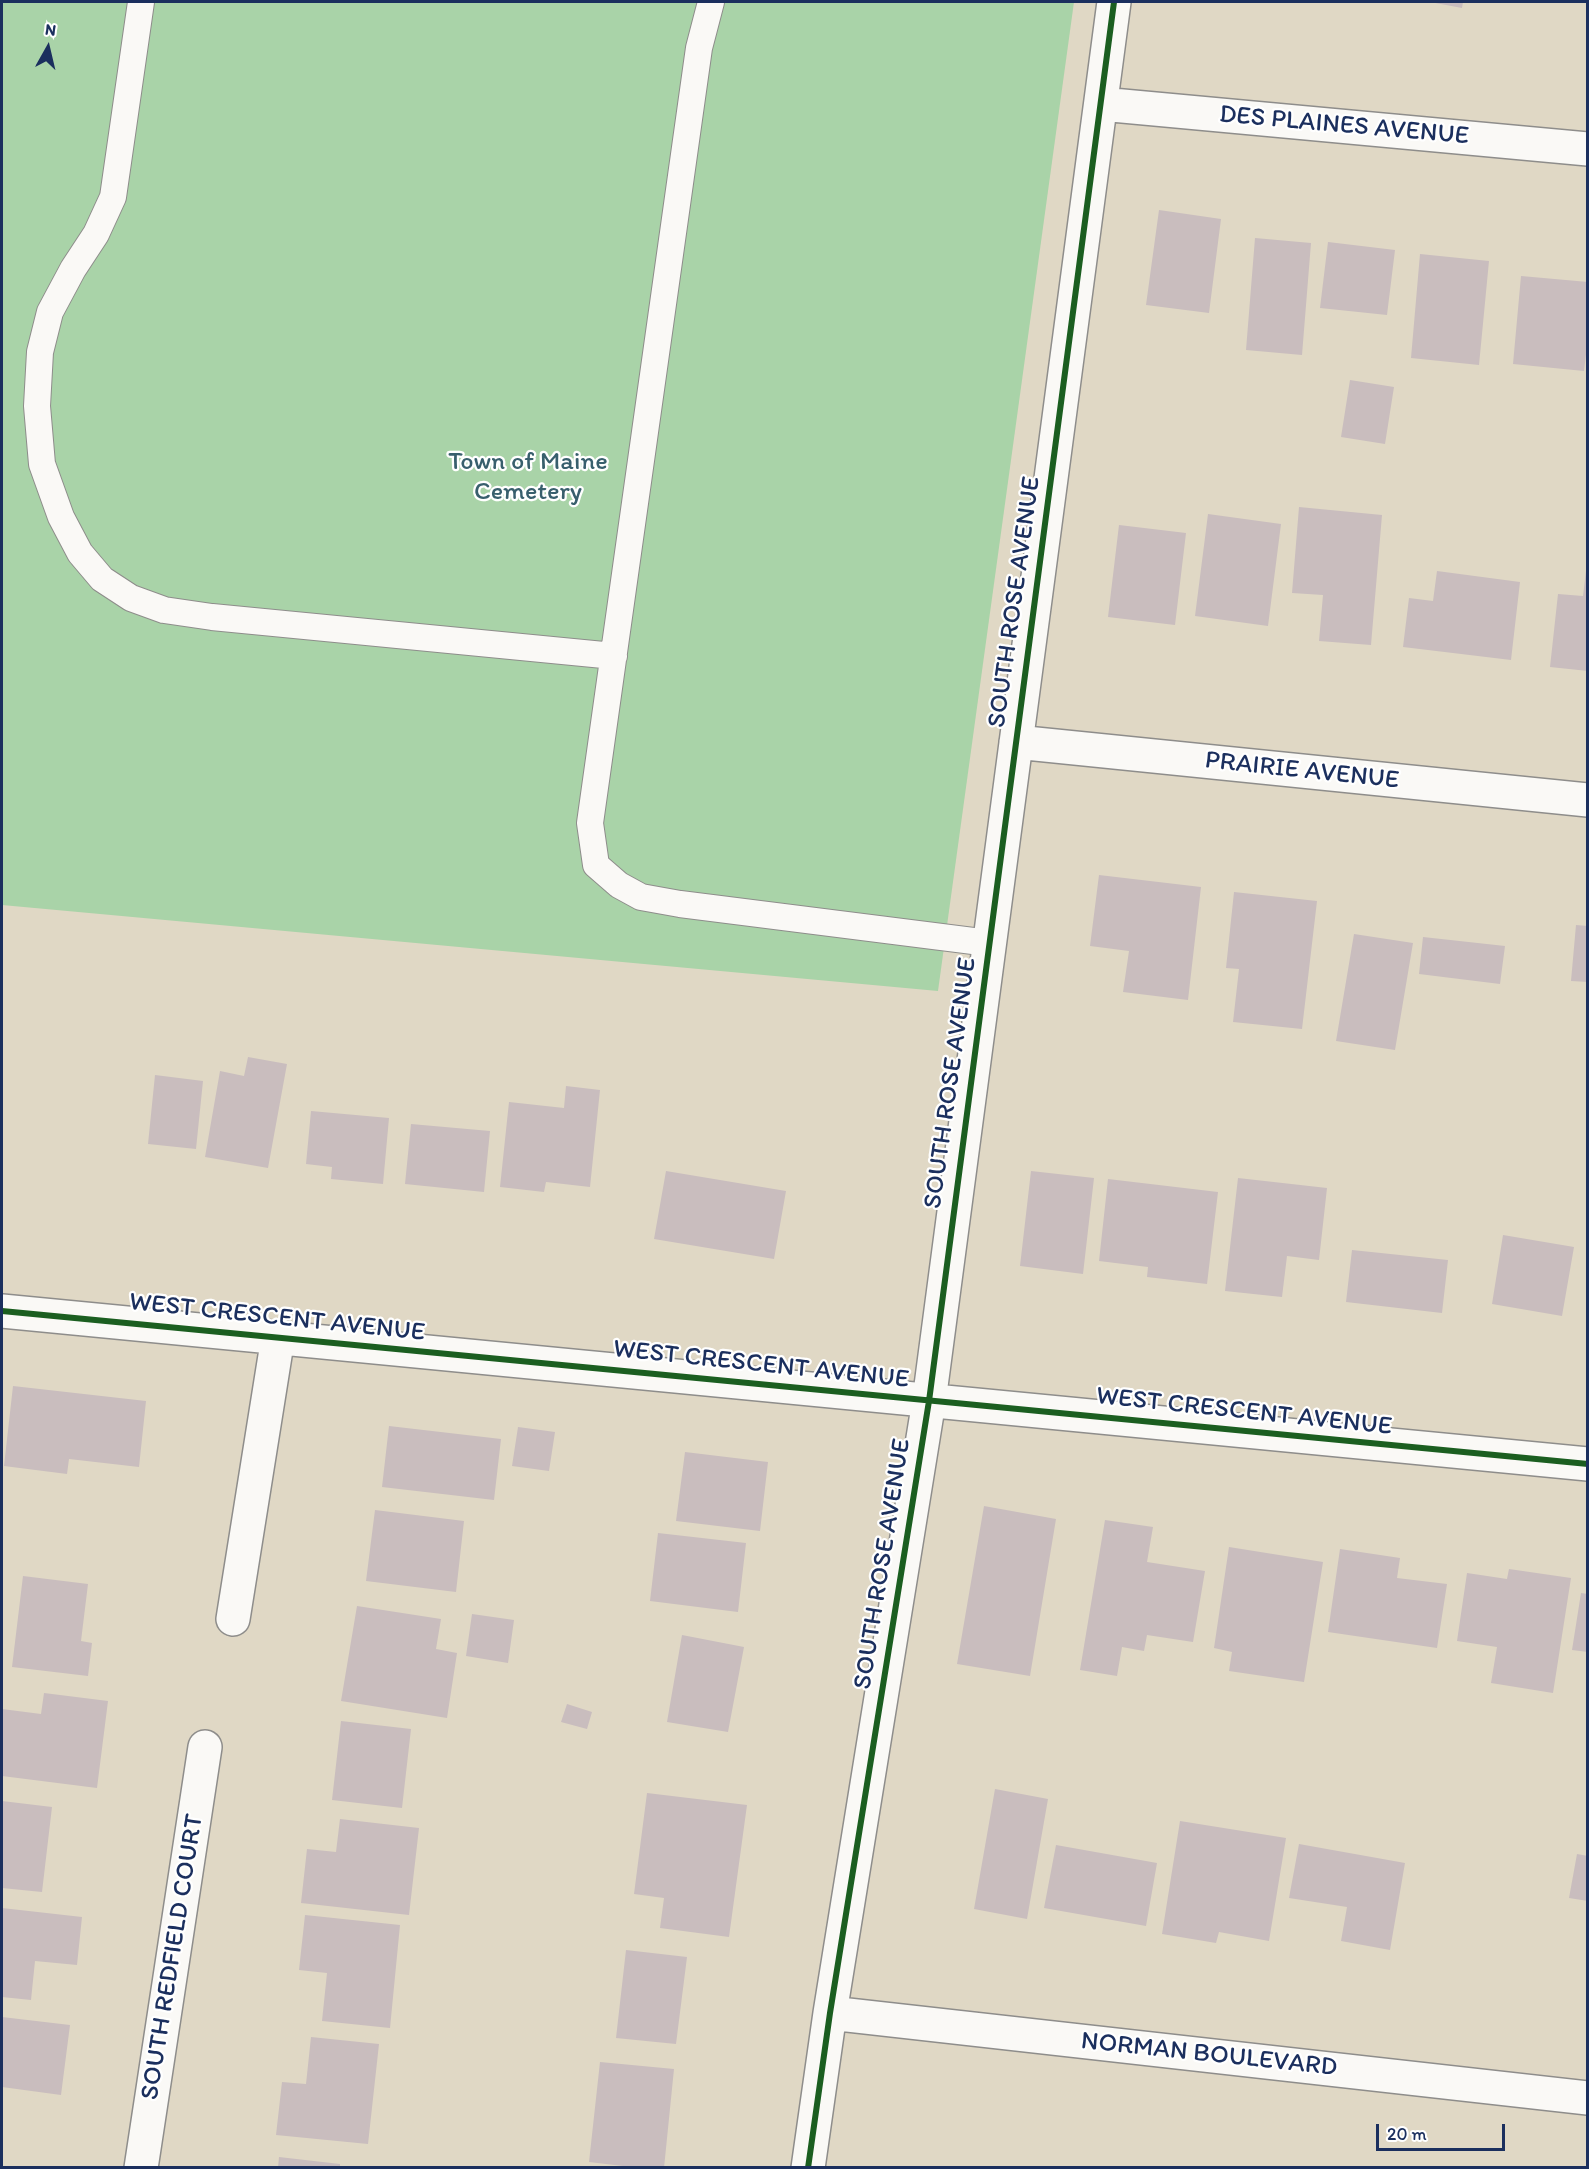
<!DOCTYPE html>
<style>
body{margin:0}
#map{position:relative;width:1589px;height:2169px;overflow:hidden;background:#e0d8c5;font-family:Itim,sans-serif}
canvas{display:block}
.frame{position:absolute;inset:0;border:3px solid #1b2f5e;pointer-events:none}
.north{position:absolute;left:18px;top:18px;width:60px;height:60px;-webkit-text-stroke:4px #fff;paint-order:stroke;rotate:8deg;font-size:16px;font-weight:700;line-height:24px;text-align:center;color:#1b2f5e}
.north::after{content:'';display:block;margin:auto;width:21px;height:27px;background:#1b2f5e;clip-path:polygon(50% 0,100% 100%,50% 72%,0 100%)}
.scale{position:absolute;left:1376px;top:2124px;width:129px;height:27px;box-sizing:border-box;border:3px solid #1b2f5e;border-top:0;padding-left:8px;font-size:18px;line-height:21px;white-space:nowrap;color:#1b2f5e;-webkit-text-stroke:4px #fff;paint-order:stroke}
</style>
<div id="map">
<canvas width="1589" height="2169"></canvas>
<div class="frame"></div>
<div class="north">N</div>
<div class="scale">20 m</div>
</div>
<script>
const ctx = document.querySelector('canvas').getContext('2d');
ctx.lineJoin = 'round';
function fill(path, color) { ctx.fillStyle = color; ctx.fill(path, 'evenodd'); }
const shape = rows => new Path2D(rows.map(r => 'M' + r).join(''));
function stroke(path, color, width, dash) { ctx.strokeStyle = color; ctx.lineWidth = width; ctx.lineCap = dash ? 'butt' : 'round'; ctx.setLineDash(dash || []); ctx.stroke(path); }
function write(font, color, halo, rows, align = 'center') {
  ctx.font = font + ' Itim,sans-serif'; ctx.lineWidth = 4.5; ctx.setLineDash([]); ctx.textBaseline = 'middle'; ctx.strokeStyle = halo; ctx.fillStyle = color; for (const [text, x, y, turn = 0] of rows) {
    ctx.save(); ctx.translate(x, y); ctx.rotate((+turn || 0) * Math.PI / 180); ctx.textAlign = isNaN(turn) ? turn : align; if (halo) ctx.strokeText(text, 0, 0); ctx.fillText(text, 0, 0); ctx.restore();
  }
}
fill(shape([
 [2,2,1074,2,938,991,2,905]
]), '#a9d3a8');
fill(shape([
 [1430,2,1463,2,1462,8],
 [1159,210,1221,219,1209,313,1146,305],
 [1255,238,1311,243,1302,355,1246,350],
 [1328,242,1395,250,1387,315,1320,308],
 [1420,254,1489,261,1479,365,1411,358],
 [1521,276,1588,282,1588,338,1584,371,1513,364],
 [1350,380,1394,387,1385,444,1341,437],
 [1299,507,1382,515,1371,645,1319,641,1323,595,1292,593],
 [1208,514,1281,524,1268,626,1195,616],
 [1119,525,1186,533,1175,625,1108,617],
 [1437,571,1520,582,1511,660,1403,647,1409,598,1433,601],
 [1586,571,1588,571,1588,671,1550,667,1558,594,1583,596],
 [1099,875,1201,887,1188,1000,1123,992,1129,951,1090,946],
 [1234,892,1317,901,1302,1029,1233,1022,1239,969,1226,968],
 [1576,925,1588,926,1588,982,1571,981],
 [1354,934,1413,943,1395,1050,1336,1041],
 [1423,937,1505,946,1500,984,1419,974],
 [248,1057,287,1064,268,1168,205,1157,220,1071,244,1076],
 [155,1075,203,1081,196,1149,148,1144],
 [566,1086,600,1090,590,1187,546,1182,544,1192,500,1187,509,1102,564,1108],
 [311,1111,389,1118,383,1184,331,1179,332,1167,306,1164],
 [411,1124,490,1131,484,1192,405,1184],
 [666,1171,786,1191,774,1259,654,1239],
 [1031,1171,1094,1178,1083,1274,1020,1266],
 [1238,1178,1327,1188,1319,1260,1287,1256,1282,1297,1225,1291],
 [1108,1179,1218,1192,1207,1284,1147,1277,1148,1267,1099,1261],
 [1503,1235,1574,1247,1562,1316,1492,1304],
 [1352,1250,1448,1260,1442,1313,1346,1302],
 [13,1386,146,1401,139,1467,69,1459,67,1474,4,1466],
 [389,1426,501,1439,494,1500,382,1487],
 [518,1427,555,1432,549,1471,512,1466],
 [685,1452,768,1462,760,1531,676,1521],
 [984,1506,1056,1519,1030,1676,957,1664],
 [375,1510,464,1521,456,1592,366,1581],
 [1105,1520,1153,1527,1147,1562,1205,1571,1193,1642,1147,1635,1144,1651,1122,1647,1117,1676,1080,1670],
 [658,1533,746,1543,738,1612,650,1601],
 [1229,1547,1323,1562,1304,1682,1229,1671,1232,1652,1214,1648],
 [1340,1549,1400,1558,1397,1578,1447,1584,1437,1648,1328,1632],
 [1509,1569,1571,1578,1553,1693,1491,1683,1497,1647,1457,1641,1467,1573,1507,1579],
 [23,1576,88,1584,81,1641,92,1643,88,1676,12,1667],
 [1581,1593,1588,1594,1588,1652,1572,1650],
 [357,1606,441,1619,436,1649,457,1653,447,1718,341,1701],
 [472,1614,514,1620,508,1663,466,1656],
 [682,1635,744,1647,728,1732,667,1722],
 [44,1693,108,1701,97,1788,2,1776,2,1709,41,1714],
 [567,1704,592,1712,587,1729,561,1722],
 [341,1721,411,1729,402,1808,332,1800],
 [995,1789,1048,1799,1027,1919,974,1909],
 [647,1793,747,1805,729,1937,660,1928,664,1898,634,1894],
 [2,1801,52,1807,42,1892,2,1888],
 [340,1819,419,1828,409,1915,301,1903,307,1849,336,1852],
 [1180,1821,1286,1838,1269,1941,1219,1932,1216,1943,1162,1934],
 [1299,1844,1405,1863,1390,1950,1341,1941,1347,1907,1289,1898],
 [1056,1845,1157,1863,1146,1926,1044,1908],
 [1577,1854,1588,1856,1588,1901,1569,1898],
 [2,1908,82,1917,77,1965,35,1961,31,2000,2,1997],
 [305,1915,400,1925,390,2028,322,2021,327,1973,299,1970],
 [626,1950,687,1957,676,2044,616,2038],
 [2,2017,70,2025,61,2095,2,2087],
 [311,2037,379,2044,368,2144,276,2135,282,2082,306,2084],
 [600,2062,674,2069,664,2168,640,2168,589,2162],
 [279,2157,340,2164,340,2168,278,2168]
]), '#c9bdbe');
const lane = shape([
 [141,2,113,197,96,234,73,269,50,312,40,352,37,406,42,464,61,517,80,553,102,579,131,598,164,610,212,617,614,656],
 [711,2,699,48,590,823,596,865,619,885,641,897,680,904,989,943]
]);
const street = shape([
 [1101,104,1588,149],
 [1016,742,1588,800],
 [2,1311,1588,1464],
 [233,1619,278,1337],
 [830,2013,1588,2098],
 [141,2168,205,1747],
 [808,2168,830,2013,929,1401,1114,2]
]);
stroke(lane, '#8e8d8b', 28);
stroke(street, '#8e8d8b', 36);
stroke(lane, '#faf9f6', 26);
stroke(street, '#faf9f6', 33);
stroke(shape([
 [2,1311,1588,1464],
 [808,2168,830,2013,929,1401,1114,2]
]), '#1b5e20', 6);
write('26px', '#1b2f5e', '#fff', [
 ["DES PLAINES AVENUE",1344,126,5],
 ["SOUTH ROSE AVENUE",1015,602,-82],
 ["PRAIRIE AVENUE",1302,771,6],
 ["SOUTH ROSE AVENUE",951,1083,-82],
 ["WEST CRESCENT AVENUE",277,1318,6],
 ["WEST CRESCENT AVENUE",761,1365,6],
 ["WEST CRESCENT AVENUE",1244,1412,6],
 ["SOUTH ROSE AVENUE",883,1564,-81],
 ["SOUTH REDFIELD COURT",173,1957,-81],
 ["NORMAN BOULEVARD",1209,2055,6]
]);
write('26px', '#385f6d', '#fff', [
 ["Town of Maine",528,462],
 ["Cemetery",528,492]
]);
</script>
